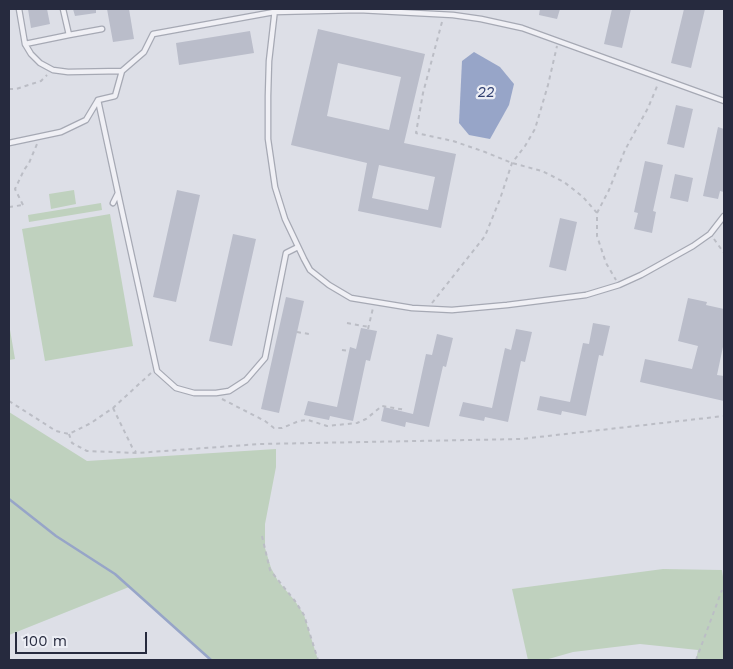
<!DOCTYPE html>
<style>
body{margin:0}
#map{position:relative;width:733px;height:669px;overflow:hidden;background:#dddfe7;font-family:"Work Sans",sans-serif}
canvas{display:block}
.frame{position:absolute;inset:0;border:10px solid #262a3e;pointer-events:none}
.scale{position:absolute;left:15px;top:632px;width:132px;height:22px;box-sizing:border-box;border:2px solid #262a3e;border-top:0;padding-left:6px;font-size:15px;line-height:18px;white-space:nowrap;color:#262a3e;-webkit-text-stroke:4px #eceef5;paint-order:stroke}
</style>
<div id="map">
<canvas width="733" height="669"></canvas>
<div class="frame"></div>
<div class="scale">100 m</div>
</div>
<script>
const ctx = document.querySelector('canvas').getContext('2d');
ctx.lineJoin = 'round';
function fill(path, color) { ctx.fillStyle = color; ctx.fill(path, 'evenodd'); }
const shape = rows => new Path2D(rows.map(r => 'M' + r).join(''));
function stroke(path, color, width, dash) { ctx.strokeStyle = color; ctx.lineWidth = width; ctx.lineCap = dash ? 'butt' : 'round'; ctx.setLineDash(dash || []); ctx.stroke(path); }
function write(font, color, halo, rows, align = 'center') {
  ctx.font = font + ' "Work Sans",sans-serif'; ctx.lineWidth = 4.5; ctx.setLineDash([]); ctx.textBaseline = 'middle'; ctx.strokeStyle = halo; ctx.fillStyle = color; for (const [text, x, y, turn = 0] of rows) {
    ctx.save(); ctx.translate(x, y); ctx.rotate((+turn || 0) * Math.PI / 180); ctx.textAlign = isNaN(turn) ? turn : align; if (halo) ctx.strokeText(text, 0, 0); ctx.fillText(text, 0, 0); ctx.restore();
  }
}
fill(shape([
 [74,190,76,204,51,209,49,194],
 [101,203,102,210,29,222,28,215],
 [110,214,133,346,45,361,22,229],
 [9,324,15,359,9,360],
 [9,412,87,461,276,449,276,467,265,524,265,548,271,568,278,581,295,601,304,615,318,660,211,660,129,587,9,635],
 [663,569,722,570,724,584,724,660,696,660,698,650,640,644,573,652,545,660,528,660,512,589]
]), '#bfd1be');
fill(shape([
 [474,52,500,67,514,84,509,105,490,139,469,135,459,123,462,61]
]), '#97a5c8');
stroke(shape([
 [9,499,56,536,115,574,211,660]
]), '#97a5c8', 2.5);
fill(shape([
 [28,9,47,9,50,24,31,28],
 [73,9,96,9,96,13,75,16],
 [107,9,129,9,134,39,113,42],
 [540,9,560,9,557,19,539,15],
 [612,9,631,9,622,48,604,44],
 [684,9,705,9,691,68,671,63],
 [318,29,425,54,404,143,456,154,441,228,358,211,367,163,291,145],
 [338,63,401,77,389,130,327,116],
 [379,165,435,177,428,210,372,198],
 [250,31,254,53,179,65,176,43],
 [676,105,693,109,684,148,667,144],
 [718,127,724,129,724,192,720,191,718,199,703,196],
 [645,161,663,165,653,211,656,212,652,233,634,229,638,213,634,212],
 [675,174,693,178,688,202,670,198],
 [177,190,200,195,176,302,153,297],
 [560,218,577,222,566,271,549,267],
 [233,234,256,239,232,346,209,341],
 [286,297,304,301,279,413,261,409],
 [688,298,707,302,706,305,724,309,724,342,717,375,724,376,724,401,640,382,645,359,692,369,698,346,678,341],
 [593,323,610,326,603,356,599,355,586,416,562,411,561,415,537,410,540,396,570,402,583,343,589,344],
 [361,328,377,331,370,361,366,360,353,421,330,416,329,420,304,415,308,401,337,407,350,347,356,349],
 [516,329,532,332,525,362,521,361,508,422,485,417,484,421,459,416,463,402,492,408,505,348,511,350],
 [437,334,453,338,446,367,443,366,429,427,406,422,405,427,381,421,384,407,413,414,426,354,432,355]
]), '#babdca');
const service = shape([
 [19,9,25,44,31,54,40,63,53,70,68,72,122,71,144,52,153,34,274,12,359,10,453,15,481,19,522,28,724,101],
 [275,9,269,61,268,96,268,139,275,187,285,219,304,259,310,270,329,285,351,298,412,308,452,310,507,305,586,295,619,285,641,275,693,246,710,234,724,216],
 [69,35,102,29],
 [25,44,69,35,63,9],
 [98,100,118,193,113,203],
 [9,143,61,132,86,120,98,100,115,96,122,71],
 [118,193,157,371,176,388,194,393,216,393,229,391,246,380,265,358,286,253,298,247]
]);
stroke(service, '#a6a9b4', 7);
stroke(shape([
 [442,22,423,93,416,133,453,141,485,152,512,163,542,171,564,182,583,197,597,213,597,236,606,263,616,280],
 [9,89,16,89,41,81,47,75],
 [23,205,15,189,24,170,29,163,37,144],
 [9,207,23,205,24,206],
 [597,213,609,190,625,150,648,108,658,84],
 [714,239,724,253],
 [432,303,485,236,500,199,512,163,525,146,535,129,548,85,557,46],
 [347,323,369,327],
 [368,329,373,308],
 [297,332,309,334],
 [342,350,349,351],
 [222,399,265,421,274,428,282,428,299,421,308,420,327,426,357,423,366,419,382,406,406,410],
 [9,401,56,431,69,434,91,423,113,408,151,373],
 [113,408,132,447,136,452],
 [69,434,72,443,87,451,137,453,260,444,521,439,724,416],
 [262,536,270,570,295,601,304,615,318,660],
 [696,660,722,590]
]), '#bbbdc5', 2, [4, 4]);
stroke(service, '#f0f0f5', 4.5);
write('italic 15px', '#314071', '#eceef5', [
 ["22",486,93]
]);
</script>
